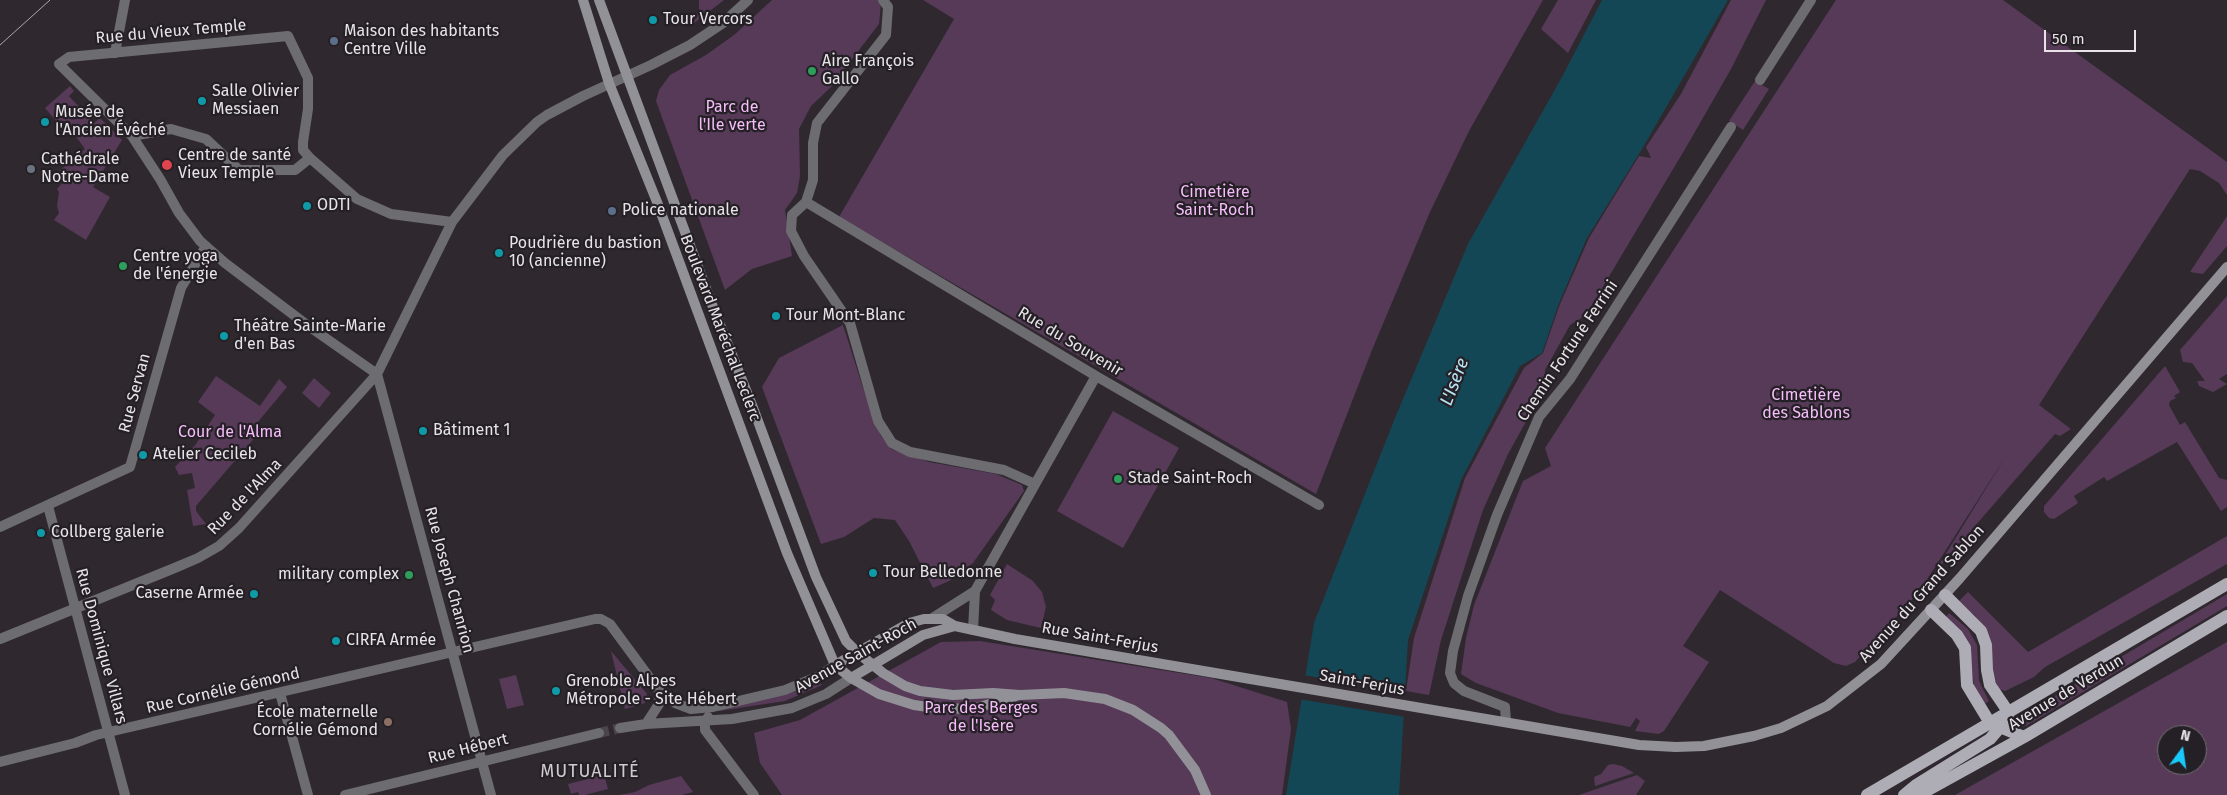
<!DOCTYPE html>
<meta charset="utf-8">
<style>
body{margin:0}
#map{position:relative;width:2227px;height:795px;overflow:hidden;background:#2f292f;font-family:"Fira Sans",sans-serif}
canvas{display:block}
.north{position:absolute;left:2157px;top:725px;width:50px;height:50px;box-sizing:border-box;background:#252026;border:1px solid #736e73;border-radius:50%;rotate:14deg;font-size:14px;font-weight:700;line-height:20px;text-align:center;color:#e7e3e7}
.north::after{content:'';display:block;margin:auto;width:18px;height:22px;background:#18cafc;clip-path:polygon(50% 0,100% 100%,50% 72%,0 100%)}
.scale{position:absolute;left:2044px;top:30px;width:92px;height:22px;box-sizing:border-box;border:2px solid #e7e3e7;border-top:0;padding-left:6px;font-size:15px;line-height:18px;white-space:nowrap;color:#e7e3e7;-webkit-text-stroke:4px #252026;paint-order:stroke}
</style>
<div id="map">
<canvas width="2227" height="795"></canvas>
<div class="north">N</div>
<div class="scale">50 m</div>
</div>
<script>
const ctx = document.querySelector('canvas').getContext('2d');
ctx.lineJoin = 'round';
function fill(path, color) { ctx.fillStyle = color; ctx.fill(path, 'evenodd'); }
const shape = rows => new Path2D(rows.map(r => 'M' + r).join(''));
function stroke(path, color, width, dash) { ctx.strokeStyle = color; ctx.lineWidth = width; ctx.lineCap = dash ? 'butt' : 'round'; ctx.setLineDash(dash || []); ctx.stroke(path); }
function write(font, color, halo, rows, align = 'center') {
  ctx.font = font + ' "Fira Sans",sans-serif'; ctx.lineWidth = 4.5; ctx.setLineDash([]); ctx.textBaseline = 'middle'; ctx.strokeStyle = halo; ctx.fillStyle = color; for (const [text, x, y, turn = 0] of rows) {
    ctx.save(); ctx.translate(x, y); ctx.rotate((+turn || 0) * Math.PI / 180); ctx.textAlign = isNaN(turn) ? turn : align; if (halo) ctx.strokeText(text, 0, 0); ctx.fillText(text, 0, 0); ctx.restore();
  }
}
fill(shape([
 [699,0,724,0,693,24,699,9],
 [772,0,879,0,881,3,879,24,830,88,811,106,799,129,800,176,797,193,785,210,792,256,752,269,725,290,656,101,659,90,670,75,706,55,734,35],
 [923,0,1543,0,1469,131,1430,212,1372,350,1316,494,839,217,954,19],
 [1558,0,1596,0,1568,53,1541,29],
 [1731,0,1766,0,1731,69,1688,144,1586,315,1570,325,1545,370,1544,389,1508,454,1483,510,1441,640,1429,695,1406,691,1414,638,1465,478,1524,368,1543,353,1560,304,1589,238,1639,156,1651,158,1646,147,1681,94],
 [1836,0,2003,0,2227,162,2227,195,2219,183,2200,171,2190,169,2039,405,2071,429,2060,436,2055,434,1934,573,2006,456,1919,592,1855,662,1846,666,1834,663,1720,590,1683,646,1709,662,1664,731,1659,734,1635,731,1640,721,1636,718,1630,727,1558,713,1476,683,1461,674,1466,638,1474,605,1523,481,1551,466,1545,448],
 [1755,81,1769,89,1743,130,1729,121],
 [70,86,74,91,69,96,94,123,100,118,122,140,93,187,110,197,86,240,54,220,59,213,57,206,59,192,57,189,65,180,57,173,85,149,72,131,67,134,45,108],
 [2227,216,2227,246,2203,274,2190,272],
 [2227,296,2227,374,2219,379,2227,384,2213,392,2199,386,2197,381,2205,381,2192,363,2183,362,2180,350],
 [843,325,862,385,881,436,892,449,929,462,996,474,1022,485,1024,491,973,563,949,581,933,588,909,541,895,520,874,518,844,537,821,544,762,387,779,358],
 [2165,366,2180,392,2174,396,2176,398,2170,401,2169,405,2180,425,2185,422,2219,478,2227,480,2227,507,2221,511,2177,442,2107,481,2104,477,2074,496,2078,503,2054,519,2049,518,2044,512,2044,506],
 [216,376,260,406,279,379,287,387,252,429,257,435,196,506,196,511,206,524,193,526,187,490,195,488,192,473,179,475,175,467,196,444,215,415,198,402],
 [314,378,331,393,319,408,302,393],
 [1113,411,1179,448,1123,548,1057,511],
 [2227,536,2227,564,2045,667,2034,677,2005,691,1999,689,1993,677,1982,625,1975,616,1958,602,1968,592,2028,652],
 [1007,564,1033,581,1042,592,1046,607,1041,628,1007,620,991,610,995,600,990,595],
 [2227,594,2227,606,2026,726,2018,727,2013,725,2018,718],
 [1949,613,1968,629,1977,645,1979,681,1989,701,1983,705,1974,687,1970,648,1945,618],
 [980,641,1211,678,1287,702,1291,729,1282,795,782,795,760,763,754,733,800,720,941,642],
 [2227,642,2227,795,1955,795],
 [2167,735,2197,735,2197,765,2167,765],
 [611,651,647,694,645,703,625,709],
 [516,675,524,705,507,709,499,679],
 [820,683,822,685,785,701,719,711,720,709,797,691],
 [1613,764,1622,766,1634,773,1595,786,1594,777,1601,774,1608,765],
 [604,775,608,789,585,795,579,795,578,792,571,794,568,784],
 [1637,775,1645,781,1636,795,1579,795],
 [681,776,693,792,682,795,619,795,635,792,649,785]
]), '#563a58');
fill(shape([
 [1602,0,1728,0,1642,149,1587,238,1559,303,1542,353,1520,366,1461,480,1408,640,1399,795,1286,795,1314,623,1395,418,1468,244,1562,77]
]), '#144756');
fill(shape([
 [1303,675,1407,693,1405,717,1299,699]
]), '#2f292f');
stroke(shape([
 [599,733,620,728]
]), '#4b454b', 10, [10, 5]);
stroke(shape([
 [883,0,888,7,886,35,817,123,813,143,813,180,806,202,792,215,791,231,804,256,850,323,878,421,892,443,910,452,1004,470,1035,484],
 [115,53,125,0],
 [1760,80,1811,0],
 [132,136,171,129,206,139,239,170,295,170,310,158],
 [806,202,1096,376,1319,505],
 [377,374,307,325,225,263,200,241,179,213,160,179,132,136,59,64,69,57,288,36,308,78,308,109,303,142,303,150,310,158,357,199,391,214,452,222],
 [377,374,491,795],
 [48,506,125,795],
 [0,527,130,467,181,288,206,246],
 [931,619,975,591],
 [973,630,975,591,1096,376],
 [0,639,177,567,198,558,219,546,239,528,377,374,452,222,503,155,537,122,547,115,583,96,651,65,690,45,723,23,748,0],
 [280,693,308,795],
 [708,717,705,722,705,730,754,795],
 [1506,722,1505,707,1464,691,1454,683,1450,673,1453,651,1468,596,1497,515,1539,417,1570,379,1731,127],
 [646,724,659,704,660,692],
 [620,728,646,724,732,719,792,708,826,694,851,678],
 [0,762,75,743,96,735,595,619,601,619,610,624,660,692,675,703,691,709,713,707,785,690,821,675,835,665],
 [345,795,599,733]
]), '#6d6c70', 10);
stroke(shape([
 [583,0,609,83,657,202,787,553,835,665,851,678,879,694,914,705,935,708,973,709,1016,696],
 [599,0,711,302,752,405,816,577,846,641,858,653,883,673,905,686,920,691,953,695,993,693,1020,695,1064,693,1105,699,1133,710,1161,728,1169,735,1195,770,1206,795],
 [835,665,909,623,924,619,943,619,955,626,1015,639,1639,745,1676,747,1704,746,1754,736,1781,728,1827,706,1881,664,1960,578,2227,267],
 [851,678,923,635,955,626]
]), '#929197', 10);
stroke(shape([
 [1945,595,1981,631,1986,645,1987,670,1990,685,2009,713],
 [1931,610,1957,635,1965,648,1967,685,1990,723,2024,737],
 [1867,795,2227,584],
 [1904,795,1916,785,1990,739,2003,724],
 [1919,795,2024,737,2227,616]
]), '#aeadb5', 12);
stroke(shape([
 [0,45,50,0]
]), '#aba6ab', 1);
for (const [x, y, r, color] of [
 [653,20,5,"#0f9aa8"],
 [334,41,5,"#5c6f8a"],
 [812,71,5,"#2e9e5b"],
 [202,101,5,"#0f9aa8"],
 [45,122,5,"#0f9aa8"],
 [167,165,6,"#e0444e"],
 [31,169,5,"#6b7280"],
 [307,206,5,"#0f9aa8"],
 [612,211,5,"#5c6f8a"],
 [499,253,5,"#0f9aa8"],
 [123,266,5,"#2e9e5b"],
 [776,316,5,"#0f9aa8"],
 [224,336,5,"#0f9aa8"],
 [423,431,5,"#0f9aa8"],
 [143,455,5,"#0f9aa8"],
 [1118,479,5,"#2e9e5b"],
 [41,533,5,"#0f9aa8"],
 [873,573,5,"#0f9aa8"],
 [409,575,5,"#2e9e5b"],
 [254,594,5,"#0f9aa8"],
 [336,641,5,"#0f9aa8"],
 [556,691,5,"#0f9aa8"],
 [388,722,5,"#8d6e63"]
]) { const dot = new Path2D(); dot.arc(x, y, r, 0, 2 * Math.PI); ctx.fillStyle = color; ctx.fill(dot); stroke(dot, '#252026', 2); }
write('16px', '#e7e3e7', '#252026', [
 ["Tour Vercors",663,20],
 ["Maison des habitants",344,32],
 ["Centre Ville",344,50],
 ["Aire François",822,62],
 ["Gallo",822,80],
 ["Salle Olivier",212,92],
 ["Messiaen",212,110],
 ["Musée de",55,113],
 ["l'Ancien Évêché",55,131],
 ["Centre de santé",178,156],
 ["Vieux Temple",178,174],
 ["Cathédrale",41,160],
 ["Notre-Dame",41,178],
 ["ODTI",317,206],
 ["Police nationale",622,211],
 ["Poudrière du bastion",509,244],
 ["10 (ancienne)",509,262],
 ["Centre yoga",133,257],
 ["de l'énergie",133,275],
 ["Tour Mont-Blanc",786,316],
 ["Théâtre Sainte-Marie",234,327],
 ["d'en Bas",234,345],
 ["Bâtiment 1",433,431],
 ["Atelier Cecileb",153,455],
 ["Stade Saint-Roch",1128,479],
 ["Collberg galerie",51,533],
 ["Tour Belledonne",883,573],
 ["military complex",399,575,"right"],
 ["Caserne Armée",244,594,"right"],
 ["CIRFA Armée",346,641],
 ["Grenoble Alpes",566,682],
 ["Métropole - Site Hébert",566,700],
 ["École maternelle",378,713,"right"],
 ["Cornélie Gémond",378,731,"right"]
], 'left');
write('16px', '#e7e3e7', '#252026', [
 ["Rue du Vieux Temple",171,32,-5],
 ["Boulevard Maréchal Leclerc",720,328,69],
 ["Rue du Souvenir",1070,342,31],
 ["Chemin Fortuné Ferrini",1568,351,-56],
 ["Rue Servan",135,393,-75],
 ["Rue de l'Alma",245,497,-46],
 ["Rue Joseph Chanrion",449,580,75],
 ["Avenue du Grand Sablon",1922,594,-48],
 ["Rue Saint-Ferjus",1100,638,10],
 ["Rue Dominique Villars",101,646,75],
 ["Avenue Saint-Roch",856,656,-29],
 ["Saint-Ferjus",1362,683,10],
 ["Rue Cornélie Gémond",223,691,-13],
 ["Avenue de Verdun",2066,693,-31],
 ["Rue Hébert",468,749,-14]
]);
write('16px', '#f6bdfa', '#252026', [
 ["Parc de",732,108],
 ["l'Ile verte",732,126],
 ["Cimetière",1215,193],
 ["Saint-Roch",1215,211],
 ["Cimetière",1806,396],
 ["des Sablons",1806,414],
 ["Cour de l'Alma",230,433],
 ["Parc des Berges",981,709],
 ["de l'Isère",981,727]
]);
write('italic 18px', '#b8e4f4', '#252026', [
 ["L'Isère",1455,382,-69]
]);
ctx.letterSpacing = '1px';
write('18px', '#d1c9d1', '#252026', [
 ["MUTUALITÉ",590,772]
]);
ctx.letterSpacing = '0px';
</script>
